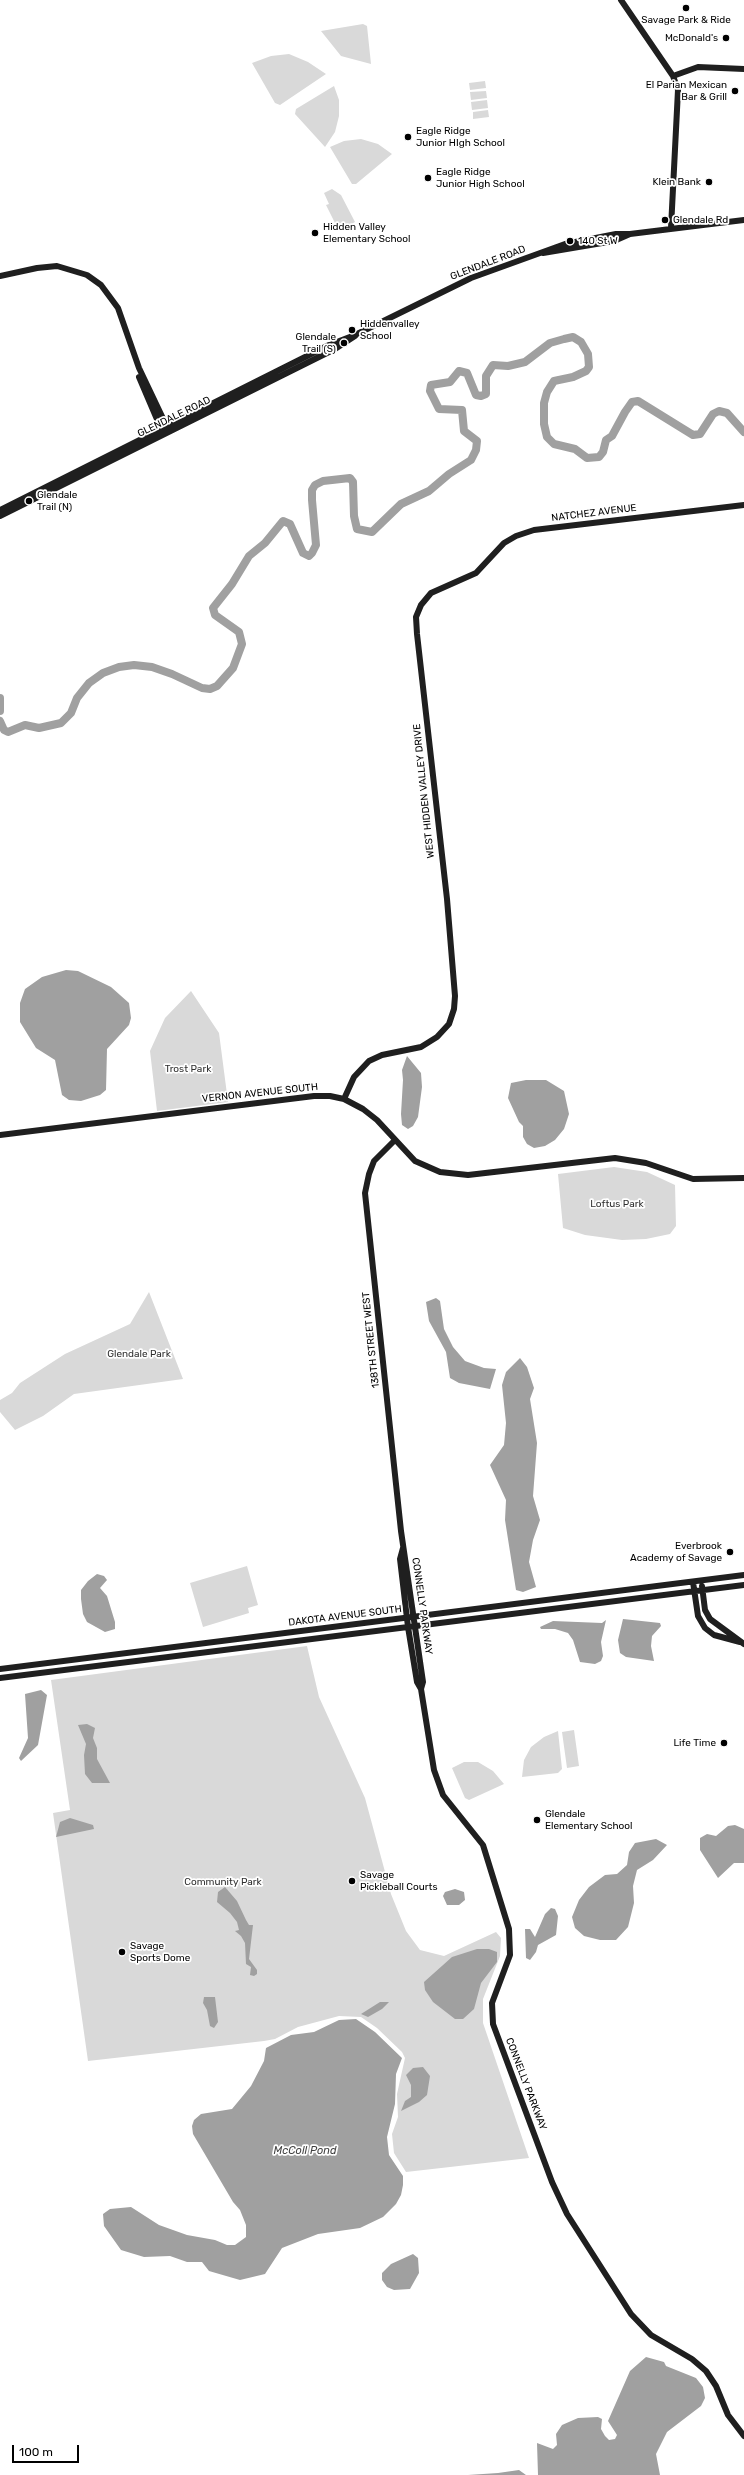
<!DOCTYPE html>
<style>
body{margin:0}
#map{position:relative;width:744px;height:2475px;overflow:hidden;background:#fff;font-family:Rubik,sans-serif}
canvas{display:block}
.scale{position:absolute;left:12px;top:2445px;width:67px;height:18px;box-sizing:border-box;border:2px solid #000;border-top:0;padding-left:5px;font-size:12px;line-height:14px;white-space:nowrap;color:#000;-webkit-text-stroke:3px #fff;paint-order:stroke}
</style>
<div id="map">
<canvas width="744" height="2475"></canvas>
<div class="scale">100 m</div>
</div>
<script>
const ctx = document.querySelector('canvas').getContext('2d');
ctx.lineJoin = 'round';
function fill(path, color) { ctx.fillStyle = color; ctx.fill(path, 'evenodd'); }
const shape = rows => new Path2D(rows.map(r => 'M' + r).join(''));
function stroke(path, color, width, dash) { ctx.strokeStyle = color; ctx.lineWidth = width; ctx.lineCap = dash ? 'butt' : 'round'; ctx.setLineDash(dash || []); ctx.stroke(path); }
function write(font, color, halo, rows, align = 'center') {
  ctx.font = font + ' Rubik,sans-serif'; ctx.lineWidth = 3.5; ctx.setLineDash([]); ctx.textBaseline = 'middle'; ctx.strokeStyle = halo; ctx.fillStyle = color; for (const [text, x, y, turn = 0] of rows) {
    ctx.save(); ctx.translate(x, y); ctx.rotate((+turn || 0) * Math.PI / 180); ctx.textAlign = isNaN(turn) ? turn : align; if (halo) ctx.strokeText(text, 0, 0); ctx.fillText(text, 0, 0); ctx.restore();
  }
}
fill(shape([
 [363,24,367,26,371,64,341,56,321,31],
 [289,54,308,62,326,74,280,105,275,103,252,63,271,56],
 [485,81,486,88,470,90,469,83],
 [334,86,339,100,339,116,335,132,325,147,295,114,296,109],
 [486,91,487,98,471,100,470,92],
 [487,100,488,108,472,110,471,102],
 [488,110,489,117,473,119,473,112],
 [361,139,378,144,392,154,356,184,352,184,330,147,344,141],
 [332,189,341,195,355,222,344,228,341,223,336,225,326,205,329,204,324,193],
 [191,991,219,1033,228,1102,157,1111,150,1051,165,1018],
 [614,1167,647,1172,675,1185,676,1226,670,1234,646,1239,622,1240,585,1235,563,1228,558,1174],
 [149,1292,183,1379,74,1394,43,1416,15,1430,0,1412,0,1400,12,1393,20,1383,65,1354,130,1324],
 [247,1566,258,1605,248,1608,249,1613,203,1627,190,1583],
 [307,1646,319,1697,365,1798,391,1894,406,1931,420,1950,444,1956,496,1932,501,1938,500,1956,483,1999,483,2023,529,2158,406,2172,394,2153,392,2134,398,2117,397,2094,405,2058,402,2052,377,2028,361,2017,339,2016,298,2027,275,2039,264,2041,88,2061,53,1813,70,1810,51,1680],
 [574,1730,579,1766,567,1768,562,1732],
 [558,1731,562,1769,558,1773,522,1777,524,1760,531,1747,544,1737],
 [464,1762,478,1762,493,1771,504,1784,469,1800,465,1798,452,1768]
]), '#d9d9d9');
fill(shape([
 [66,970,78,971,111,987,129,1003,131,1018,129,1025,107,1049,106,1090,100,1095,81,1101,69,1100,62,1095,55,1060,36,1048,20,1022,20,1003,25,989,42,977],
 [407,1056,421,1073,422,1087,418,1117,413,1126,408,1129,402,1125,401,1114,403,1080,402,1070],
 [526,1080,546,1080,564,1091,569,1114,564,1129,555,1140,545,1146,534,1148,527,1144,523,1137,523,1126,519,1122,508,1098,511,1083],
 [436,1298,440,1301,444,1329,453,1347,465,1361,484,1368,496,1369,490,1389,459,1383,450,1378,446,1352,429,1321,426,1302],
 [520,1358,527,1367,534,1388,530,1399,537,1443,533,1496,540,1520,533,1540,529,1562,536,1587,523,1592,516,1590,505,1520,506,1500,490,1465,504,1445,506,1423,502,1385,506,1372],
 [97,1574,104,1576,107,1580,100,1588,107,1596,115,1622,115,1629,105,1632,87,1622,83,1614,81,1599,81,1590,88,1581],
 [623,1619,660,1623,661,1626,652,1636,651,1646,654,1661,626,1657,620,1653,618,1640],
 [606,1620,601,1642,603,1656,601,1661,595,1664,580,1662,573,1640,568,1633,555,1629,541,1629,540,1627,553,1621,602,1623],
 [41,1690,47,1695,38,1745,21,1761,19,1758,28,1738,25,1694],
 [87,1724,95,1728,93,1738,97,1748,97,1759,110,1783,92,1783,85,1774,84,1755,86,1744,78,1725],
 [70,1818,93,1825,94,1829,56,1837,60,1822],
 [735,1825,744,1829,744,1863,734,1863,718,1878,700,1850,700,1838,707,1834,716,1836,728,1826],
 [656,1839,667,1845,653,1860,637,1870,633,1886,634,1903,628,1927,616,1940,600,1940,584,1936,575,1928,572,1917,579,1900,589,1887,605,1875,617,1874,627,1865,629,1852,635,1843],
 [225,1887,237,1901,246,1920,249,1925,253,1925,249,1959,257,1970,257,1974,254,1976,250,1975,251,1967,246,1964,245,1943,241,1936,235,1931,239,1930,237,1922,230,1913,217,1902,218,1892],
 [455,1889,464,1892,465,1900,459,1905,447,1905,443,1896,445,1892],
 [551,1908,555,1909,558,1916,556,1935,538,1945,536,1952,530,1960,526,1958,525,1929,530,1929,535,1937,545,1914],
 [477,1949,489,1949,497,1952,497,1962,481,1983,474,2009,463,2019,455,2019,433,2002,425,1990,424,1982,452,1957],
 [204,1997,215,1997,218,2022,214,2028,210,2026,207,2010,203,2003],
 [380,2002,389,2002,382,2009,368,2017,361,2014],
 [356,2019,375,2032,402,2058,396,2074,395,2104,387,2137,389,2155,403,2176,403,2185,401,2195,396,2204,383,2217,360,2228,318,2234,282,2248,265,2274,240,2280,209,2271,202,2262,187,2262,170,2256,144,2257,121,2250,104,2226,103,2214,110,2209,131,2207,159,2225,187,2235,215,2240,227,2245,235,2245,246,2237,246,2225,240,2210,233,2202,193,2134,192,2126,194,2120,201,2114,232,2109,251,2086,264,2061,266,2048,291,2035,314,2032,339,2020],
 [423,2067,430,2076,427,2095,419,2102,401,2111,405,2101,411,2097,411,2085,406,2075,413,2068],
 [413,2254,418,2258,419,2273,410,2289,394,2290,387,2287,382,2280,382,2273,391,2264],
 [646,2357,664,2362,666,2366,696,2378,703,2387,705,2398,701,2406,667,2432,656,2454,660,2475,538,2475,537,2443,553,2449,557,2445,556,2434,562,2425,578,2418,598,2417,602,2419,601,2429,605,2436,609,2440,615,2439,617,2435,608,2421,630,2371],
 [519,2470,526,2475,468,2475,498,2473]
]), '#a0a0a0');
stroke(shape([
 [0,698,0,711],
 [0,721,4,730,8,732,25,725,39,728,61,723,71,713,77,698,89,683,103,673,119,667,134,665,152,667,172,674,202,688,210,689,217,686,233,668,242,644,239,632,215,615,213,608,232,584,249,556,265,543,283,521,290,524,303,553,309,556,312,553,316,545,312,500,312,490,315,485,323,481,350,478,353,482,354,516,357,529,372,532,401,504,429,491,449,474,471,460,476,450,477,441,464,431,462,410,439,409,430,391,431,385,450,382,459,371,467,373,476,395,481,396,486,394,486,376,493,365,508,366,525,362,550,343,564,339,573,337,581,342,588,354,589,367,586,371,573,377,554,381,547,392,544,403,544,424,547,437,554,444,575,449,587,458,599,457,603,452,606,440,612,436,625,412,632,402,638,401,693,435,700,434,713,414,719,411,727,413,744,432]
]), '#a0a0a0', 8);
stroke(shape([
 [621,0,673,76,678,90,671,228],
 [673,76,698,67,744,69],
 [630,234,744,220],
 [0,276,37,268,57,266,87,275,101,285,118,308,139,368,168,429],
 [139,377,162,431],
 [0,510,329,345,355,335,471,278,565,244,616,234,630,234,614,241,543,253],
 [0,516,335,349,355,336],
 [344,1099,354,1077,369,1061,382,1055,421,1047,437,1037,449,1024,454,1009,455,996,447,899,417,634,416,617,421,605,431,593,476,573,504,543,516,536,534,530,744,505],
 [0,1135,314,1096,330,1096,344,1099,363,1109,377,1120,415,1161,440,1172,468,1175,615,1158,646,1163,693,1179,744,1178],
 [395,1140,374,1161,369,1174,365,1193,401,1531,423,1682,421,1689],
 [403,1548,400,1559,408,1627,417,1682,421,1689,434,1770,443,1795,483,1845,509,1929,510,1955,492,2003,493,2024,552,2182,567,2214,631,2314,651,2335,692,2359,706,2371,716,2386,728,2415,744,2436],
 [693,1582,698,1616,705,1628,714,1635,740,1642],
 [702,1586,705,1610,710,1619,744,1644],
 [0,1669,744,1575],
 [0,1678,744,1585]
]), '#1f1f1f', 6);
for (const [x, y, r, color] of [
 [686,8,4,"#000"],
 [726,38,4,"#000"],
 [735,91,4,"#000"],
 [408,137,4,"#000"],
 [428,178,4,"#000"],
 [709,182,4,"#000"],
 [665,220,4,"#000"],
 [315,233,4,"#000"],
 [570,241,4,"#000"],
 [352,330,4,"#000"],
 [344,343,4,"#000"],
 [29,501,4,"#000"],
 [730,1552,4,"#000"],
 [724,1743,4,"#000"],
 [537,1820,4,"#000"],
 [352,1881,4,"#000"],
 [122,1952,4,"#000"]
]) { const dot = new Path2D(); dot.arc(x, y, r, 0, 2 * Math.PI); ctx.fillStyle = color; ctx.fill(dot); stroke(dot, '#fff', 1.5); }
write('10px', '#000', '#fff', [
 ["Savage Park & Ride",686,20,"center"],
 ["McDonald's",718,38,"right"],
 ["El Parian Mexican",727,85,"right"],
 ["Bar & Grill",727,97,"right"],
 ["Eagle Ridge",416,131],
 ["Junior HIgh School",416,143],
 ["Eagle Ridge",436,172],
 ["Junior High School",436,184],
 ["Klein Bank",701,182,"right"],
 ["Glendale Rd",673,220],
 ["Hidden Valley",323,227],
 ["Elementary School",323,239],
 ["140 St W",578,241],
 ["Hiddenvalley",360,324],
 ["School",360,336],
 ["Glendale",336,337,"right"],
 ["Trail (S)",336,349,"right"],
 ["Glendale",37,495],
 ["Trail (N)",37,507],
 ["Everbrook",722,1546,"right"],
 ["Academy of Savage",722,1558,"right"],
 ["Life Time",716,1743,"right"],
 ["Glendale",545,1814],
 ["Elementary School",545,1826],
 ["Savage",360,1875],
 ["Pickleball Courts",360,1887],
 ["Savage",130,1946],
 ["Sports Dome",130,1958]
], 'left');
write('10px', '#000', '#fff', [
 ["GLENDALE ROAD",488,263,-21],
 ["GLENDALE ROAD",174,417,-26],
 ["NATCHEZ AVENUE",594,513,-7],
 ["WEST HIDDEN VALLEY DRIVE",424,791,-96],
 ["VERNON AVENUE SOUTH",260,1093,-6],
 ["138TH STREET WEST",371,1340,-96],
 ["CONNELLY PARKWAY",422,1606,82],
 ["DAKOTA AVENUE SOUTH",345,1616,-7],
 ["CONNELLY PARKWAY",526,2084,69]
]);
write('10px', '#303030', '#fff', [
 ["Trost Park",188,1069],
 ["Loftus Park",617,1204],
 ["Glendale Park",139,1354],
 ["Community Park",223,1882]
]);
write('italic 11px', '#414141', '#fff', [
 ["McColl Pond",305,2151]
]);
</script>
